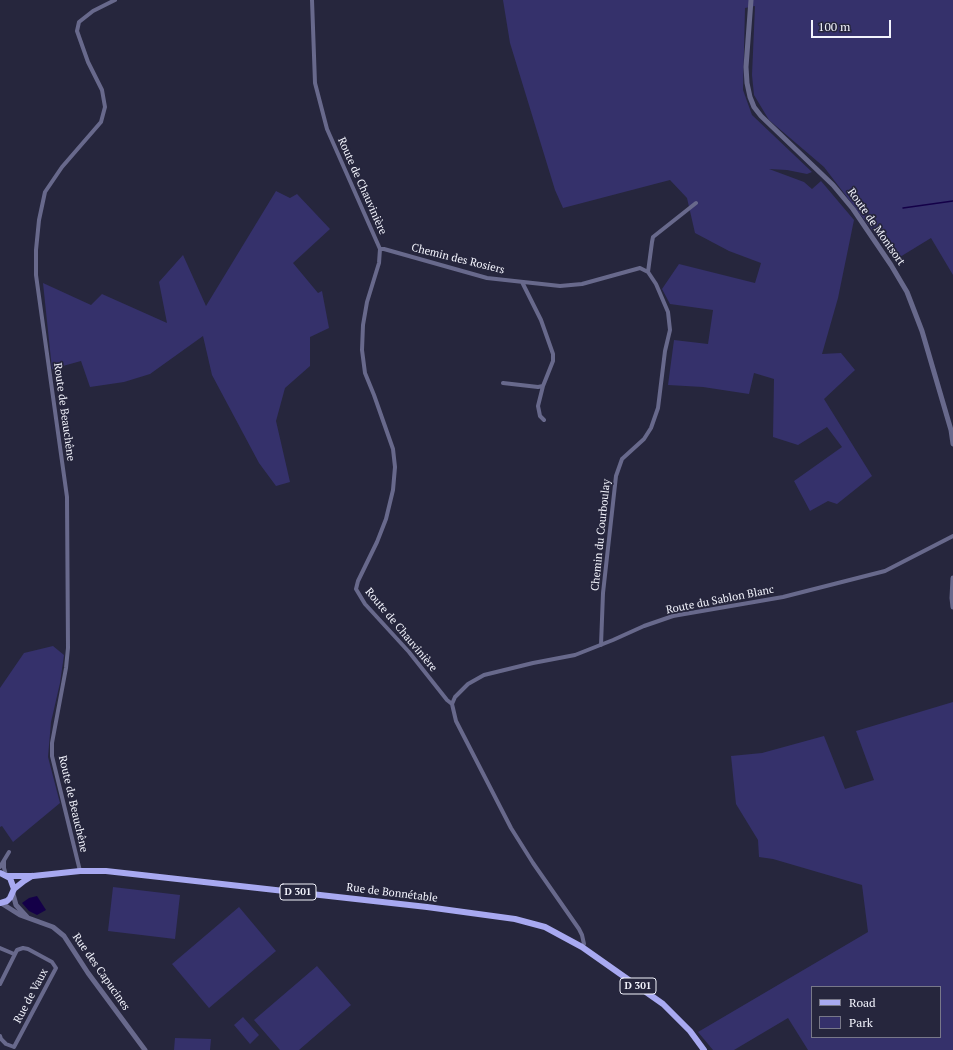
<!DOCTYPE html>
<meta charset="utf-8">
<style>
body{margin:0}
#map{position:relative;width:953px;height:1050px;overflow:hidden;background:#26263d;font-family:"PT Serif",serif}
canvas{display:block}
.legend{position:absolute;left:811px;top:986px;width:130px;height:52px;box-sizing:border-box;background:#26263d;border:1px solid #787889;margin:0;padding:5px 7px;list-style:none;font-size:12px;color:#f2f3fc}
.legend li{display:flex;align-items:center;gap:8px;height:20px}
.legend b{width:20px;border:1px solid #787889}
.scale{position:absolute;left:811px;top:20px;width:80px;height:18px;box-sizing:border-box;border:2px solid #f2f3fc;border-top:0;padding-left:5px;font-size:12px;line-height:14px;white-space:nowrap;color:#f2f3fc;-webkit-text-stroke:3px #26263d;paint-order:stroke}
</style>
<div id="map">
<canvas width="953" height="1050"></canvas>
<ul class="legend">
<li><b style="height:5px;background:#a8a9f1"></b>Road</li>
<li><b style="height:11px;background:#35316b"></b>Park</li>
</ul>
<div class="scale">100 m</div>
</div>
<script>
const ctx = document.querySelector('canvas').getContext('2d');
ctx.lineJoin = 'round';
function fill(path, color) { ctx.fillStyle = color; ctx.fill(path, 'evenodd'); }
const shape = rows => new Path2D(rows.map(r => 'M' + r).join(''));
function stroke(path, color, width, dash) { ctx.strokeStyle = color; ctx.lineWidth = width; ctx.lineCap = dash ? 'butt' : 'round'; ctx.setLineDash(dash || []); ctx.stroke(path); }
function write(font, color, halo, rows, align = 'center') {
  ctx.font = font + ' "PT Serif",serif'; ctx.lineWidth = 3.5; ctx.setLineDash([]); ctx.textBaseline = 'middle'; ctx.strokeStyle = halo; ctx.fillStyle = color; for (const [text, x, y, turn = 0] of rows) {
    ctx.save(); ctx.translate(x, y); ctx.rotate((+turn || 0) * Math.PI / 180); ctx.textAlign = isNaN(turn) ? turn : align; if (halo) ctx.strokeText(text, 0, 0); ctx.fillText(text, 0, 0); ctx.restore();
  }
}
fill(shape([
 [503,0,953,0,953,275,931,238,895,260,824,167,769,120,754,95,752,75,755,6,745,8,743,90,752,115,812,172,807,174,787,170,769,169,804,182,812,189,821,181,854,220,838,298,822,354,841,353,855,370,824,399,872,476,837,504,828,501,810,511,794,481,842,447,827,427,798,445,773,437,774,379,754,373,749,394,703,387,668,385,674,340,708,344,713,310,670,304,662,289,679,264,755,283,761,263,729,251,695,233,687,198,670,180,563,208,555,190,510,43],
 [276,191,290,198,297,194,330,229,293,263,318,293,322,291,329,328,310,337,310,366,285,388,276,421,290,482,276,486,259,463,212,375,203,336,150,374,124,382,90,387,81,361,52,369,43,283,91,305,102,294,167,323,159,282,183,255,206,306],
 [53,646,64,655,60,683,51,722,48,757,60,803,13,842,2,826,0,827,0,688,24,653],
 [953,702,953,1050,808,1050,788,1018,734,1050,713,1050,698,1032,868,932,862,885,773,859,759,857,758,840,736,804,731,756,762,753,824,736,845,789,874,780,856,731],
 [812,987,940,987,940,1037,812,1037],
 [113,887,180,895,175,939,108,931],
 [239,907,276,951,209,1008,172,964],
 [317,966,351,1005,299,1050,280,1050,254,1020],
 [243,1017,259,1035,250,1044,234,1025],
 [175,1038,211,1039,210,1050,174,1050]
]), '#35316b');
fill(shape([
 [37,896,46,910,37,915,29,911,22,903,29,898]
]), '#140048');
stroke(shape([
 [903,208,953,201]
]), '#140048', 1.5);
stroke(shape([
 [312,0,315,83,327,129,380,249,379,263,367,302,363,325,362,350,365,373,374,395,393,449,395,467,393,490,386,519,377,542,358,581,356,589,365,604,409,652,447,700,452,704,456,721,511,828,533,863,579,929,582,935,584,944,582,947],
 [380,249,384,249,487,278,560,286,582,284,640,268,648,272],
 [522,282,541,320,553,354,553,361,543,386,538,406,540,416,544,420],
 [503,383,538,387,543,386],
 [601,645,603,593,616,476,622,459,644,439,651,428,658,408,665,351,670,330,668,312,656,284,648,272,652,242,653,237,696,203],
 [452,704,455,697,468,684,484,675,533,663,575,655,613,640,644,626,673,616,783,597,885,571,953,536],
 [4,861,4,868,6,875],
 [0,867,9,852],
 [80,871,52,756,52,743,66,668,68,648,67,497,36,275,36,250,39,220,45,192,62,167,101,122,105,107,102,90,88,62,77,31,79,22,93,11,115,0],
 [0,948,14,954],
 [0,984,17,950,23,948,28,949,52,962,56,968,14,1047,6,1044,1,1039,0,1036]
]), '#68698c', 4);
stroke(shape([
 [751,0,746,67,747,83,750,97,754,107,761,116,833,185,853,209,891,265,907,292,922,331,951,430,953,444],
 [953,578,952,598,953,607],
 [13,894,16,905,27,917],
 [1,903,20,915,53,927,64,936,88,973,145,1050]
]), '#68698c', 5);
stroke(shape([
 [0,873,10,878,14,889,10,898,7,901,0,903],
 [7,876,33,876,80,871,106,871,427,907,515,919,545,927,582,947,663,1004,690,1031,704,1050],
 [14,889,24,881,32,876]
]), '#a8a9f1', 6);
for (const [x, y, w] of [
 [298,892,36],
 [638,986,36]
]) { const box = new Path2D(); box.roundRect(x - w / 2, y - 8, w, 16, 3); ctx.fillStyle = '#26263d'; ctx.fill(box); stroke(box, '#f2f3fc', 1); }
write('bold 10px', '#f2f3fc', null, [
 ["D 301",298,892],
 ["D 301",638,986]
]);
write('11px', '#f2f3fc', '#26263d', [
 ["Route de Chauvinière",362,186,66],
 ["Route de Montsort",876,227,55],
 ["Chemin des Rosiers",458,259,14],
 ["Route de Beauchêne",64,412,82],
 ["Chemin du Courboulay",601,535,-84],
 ["Route du Sablon Blanc",720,600,-11],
 ["Route de Chauvinière",401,630,50],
 ["Route de Beauchêne",73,804,77],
 ["Rue de Bonnétable",392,893,7],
 ["Rue des Capucines",101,972,55],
 ["Rue de Vaux",31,996,-62]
]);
</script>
